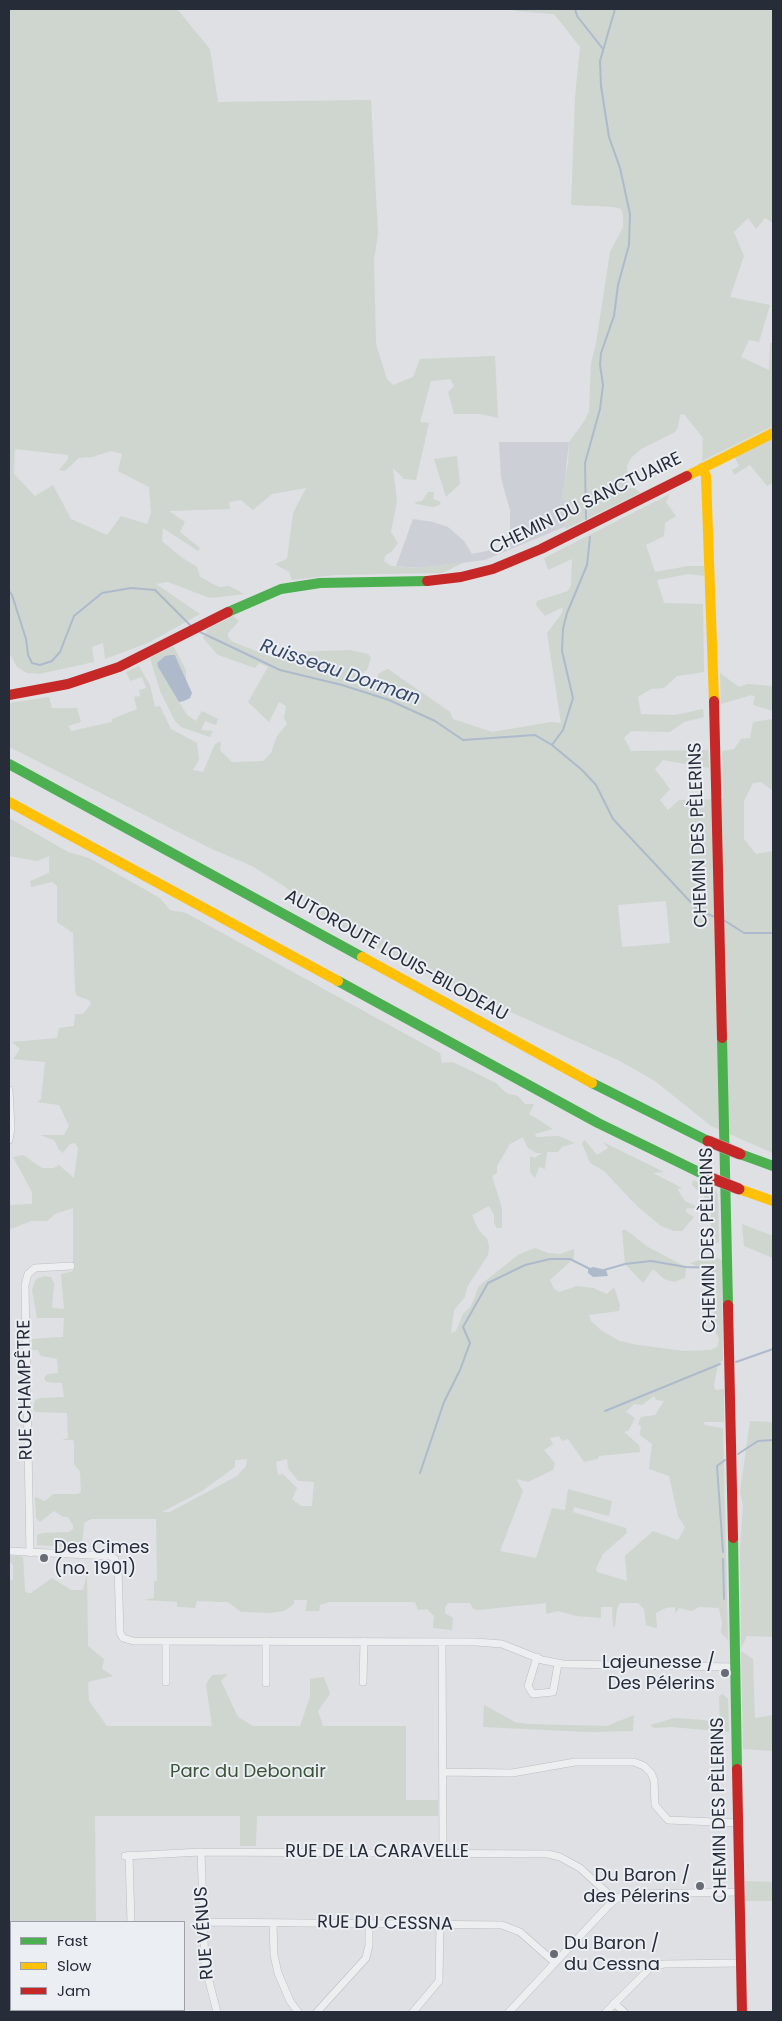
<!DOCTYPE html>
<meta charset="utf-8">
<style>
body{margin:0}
#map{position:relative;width:782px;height:2021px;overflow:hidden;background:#dee0e3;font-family:Poppins,sans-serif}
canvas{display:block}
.frame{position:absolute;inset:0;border:10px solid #272c39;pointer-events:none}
.legend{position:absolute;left:10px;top:1921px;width:175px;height:90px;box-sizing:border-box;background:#ebeef3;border:1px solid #9da0a9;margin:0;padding:6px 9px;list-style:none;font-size:15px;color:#272c39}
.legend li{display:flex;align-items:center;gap:10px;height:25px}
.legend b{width:25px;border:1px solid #9da0a9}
</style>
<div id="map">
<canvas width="782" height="2021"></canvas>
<div class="frame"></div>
<ul class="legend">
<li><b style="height:6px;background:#4caf50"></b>Fast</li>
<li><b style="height:6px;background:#ffc107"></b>Slow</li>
<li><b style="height:6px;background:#c62828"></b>Jam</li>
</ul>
</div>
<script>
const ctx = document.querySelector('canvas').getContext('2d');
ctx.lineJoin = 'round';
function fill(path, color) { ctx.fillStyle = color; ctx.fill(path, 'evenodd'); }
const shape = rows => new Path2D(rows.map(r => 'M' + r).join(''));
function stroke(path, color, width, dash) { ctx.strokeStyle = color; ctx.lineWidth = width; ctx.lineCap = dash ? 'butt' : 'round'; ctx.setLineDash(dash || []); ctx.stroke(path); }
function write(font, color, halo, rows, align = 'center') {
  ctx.font = font + ' Poppins,sans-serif'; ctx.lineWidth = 4; ctx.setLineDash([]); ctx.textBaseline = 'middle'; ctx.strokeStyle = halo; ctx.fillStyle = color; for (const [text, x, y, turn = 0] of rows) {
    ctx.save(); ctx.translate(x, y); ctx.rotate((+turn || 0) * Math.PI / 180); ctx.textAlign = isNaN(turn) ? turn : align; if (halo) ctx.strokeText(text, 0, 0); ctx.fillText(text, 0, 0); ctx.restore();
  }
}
fill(shape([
 [499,442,569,442,565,478,567,519,564,527,485,560,419,568,396,566,413,519,433,522,448,527,464,541,472,554,510,546,510,510,501,478]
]), '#cccfd5');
fill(shape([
 [9,9,177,9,210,49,218,102,371,100,378,234,374,260,376,344,387,379,393,385,413,377,420,359,495,356,498,418,481,414,454,414,448,392,454,386,450,379,431,381,420,422,429,423,416,480,404,479,393,468,397,501,391,532,398,543,392,551,385,556,384,561,391,566,419,568,465,562,442,573,335,575,292,580,289,572,275,564,287,559,293,513,306,488,272,494,253,510,241,500,229,502,230,509,169,511,185,522,180,532,200,548,198,551,163,528,162,541,181,557,197,567,200,577,219,587,229,586,244,594,210,598,168,582,156,584,200,614,150,642,105,659,103,643,92,647,94,662,39,674,27,673,17,667,11,656,9,657],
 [15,449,68,455,68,459,59,470,65,471,79,458,92,457,111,451,122,454,118,471,149,487,151,513,147,524,121,516,107,535,71,519,53,485,35,496,14,474],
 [514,9,773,9,773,223,765,218,756,229,748,218,734,232,744,256,730,297,770,305,759,342,749,340,741,357,769,370,770,343,773,343,773,426,702,461,703,438,684,414,680,415,678,427,675,432,641,449,631,458,627,466,628,488,635,488,640,493,566,529,564,527,567,519,567,508,565,501,561,498,568,463,569,442,585,420,589,411,591,363,596,343,610,252,623,227,623,216,621,209,614,207,571,205,575,97,580,47,554,14,515,11],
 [773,438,773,483,767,486,750,465,734,475,732,470,739,466,735,457],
 [457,456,460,484,446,497,434,459],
 [428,492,434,492,433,499,441,502,439,505,433,507,416,504,415,502,422,501],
 [670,494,666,502,676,516,665,523,664,536,646,545,655,572,688,566,704,566,704,576,688,574,657,580,664,603,703,604,704,672,677,676,664,688,651,689,638,697,641,714,675,715,703,709,704,717,684,722,670,732,631,731,624,738,631,751,708,750,709,768,663,760,655,769,670,789,660,800,668,810,679,800,723,799,722,751,734,749,741,739,750,738,753,722,773,719,773,791,761,782,753,783,744,801,744,839,756,854,773,851,773,1153,711,1126,655,1081,620,1061,421,972,326,919,284,886,252,866,214,850,9,747,9,703,49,697,52,708,77,708,81,722,68,726,71,731,112,722,112,719,137,709,134,697,140,696,139,690,146,688,142,677,130,681,126,672,139,666,150,685,155,707,160,706,171,729,197,743,199,760,193,770,203,772,215,744,221,741,220,750,232,762,263,761,271,753,277,736,287,724,284,718,286,706,279,702,269,722,248,702,268,667,259,663,255,668,218,655,203,638,208,629,233,616,239,621,228,633,228,637,233,642,274,658,299,659,293,652,349,650,368,654,371,658,367,670,348,682,371,687,376,683,379,673,388,669,450,712,453,719,492,732,551,722,561,723,547,633,562,613,563,607,545,616,536,605,537,601,568,591,571,585,572,559,548,570,544,558],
 [666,901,670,943,622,947,618,905],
 [171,647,174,647,186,670,186,680,175,655,157,663,158,667,187,715,196,721,202,711,218,719,216,725,205,721,201,730,213,731,210,737,181,727,175,721,160,691,150,658],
 [720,673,739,687,748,684,773,686,773,711,753,705,755,697,752,695,721,704],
 [9,818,68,852,89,858,160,898,170,910,186,913,440,1053,442,1063,453,1062,496,1083,506,1093,518,1096,525,1104,534,1104,529,1114,553,1129,535,1134,536,1137,559,1136,575,1143,562,1147,558,1152,547,1152,545,1169,539,1167,535,1178,530,1172,530,1156,535,1158,542,1153,536,1153,527,1147,523,1137,510,1144,497,1166,497,1173,492,1176,502,1208,502,1228,497,1228,494,1223,494,1215,489,1206,472,1215,478,1229,487,1239,489,1246,488,1255,467,1287,465,1297,454,1310,451,1333,456,1331,463,1314,471,1306,479,1286,518,1255,535,1248,548,1253,560,1254,574,1249,574,1258,550,1280,554,1289,559,1292,577,1286,593,1288,607,1294,614,1287,620,1305,619,1311,589,1315,591,1321,602,1331,620,1341,638,1345,684,1351,711,1350,717,1347,719,1339,711,1321,717,1305,714,1274,690,1263,712,1256,722,1260,723,1360,718,1364,714,1385,715,1390,724,1389,724,1422,704,1422,705,1425,723,1428,728,1640,721,1633,722,1623,719,1608,699,1607,692,1611,679,1608,675,1614,675,1607,666,1608,656,1613,657,1627,655,1628,646,1625,644,1609,638,1603,620,1603,617,1609,615,1626,613,1627,612,1607,601,1607,601,1618,576,1616,558,1611,546,1614,546,1603,478,1610,473,1609,470,1603,448,1603,445,1607,445,1613,453,1618,452,1630,433,1628,434,1616,427,1609,418,1610,415,1602,329,1602,320,1605,319,1611,306,1611,307,1600,294,1600,294,1604,284,1611,270,1613,241,1612,228,1602,219,1602,197,1601,195,1608,180,1607,177,1607,177,1602,144,1600,154,1598,154,1581,157,1581,156,1519,91,1519,84,1523,82,1548,37,1545,37,1535,43,1533,69,1532,73,1529,73,1525,68,1517,63,1517,54,1511,40,1522,36,1518,35,1497,45,1501,53,1494,78,1494,81,1492,80,1472,74,1464,74,1442,73,1440,62,1440,68,1438,67,1413,35,1412,33,1409,35,1400,41,1398,64,1397,62,1383,46,1382,44,1378,48,1374,58,1373,57,1359,41,1356,38,1350,32,1350,32,1339,63,1337,64,1318,37,1318,32,1290,36,1279,45,1276,51,1277,54,1283,52,1308,64,1309,61,1274,73,1271,73,1208,55,1214,47,1221,31,1221,11,1229,9,1225,9,1205,32,1204,32,1192,13,1157,23,1155,42,1168,54,1168,59,1165,74,1178,78,1148,75,1143,70,1144,63,1153,59,1150,54,1140,40,1135,64,1135,69,1126,59,1105,37,1102,41,1099,45,1062,13,1059,20,1049,12,1042,57,1038,59,1028,74,1026,75,1014,83,1014,91,1004,89,1000,77,996,75,991,73,933,57,922,57,886,52,882,31,887,30,881,49,873,49,856,37,861,9,856],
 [654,1396,656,1400,664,1401,655,1415,641,1417,638,1424,641,1426,640,1435,652,1444,649,1469,669,1476,678,1516,685,1527,678,1540,653,1531,625,1556,627,1581,597,1572,596,1568,603,1554,627,1533,626,1528,573,1512,574,1507,609,1516,612,1501,568,1489,565,1510,552,1508,536,1558,500,1551,523,1491,516,1479,528,1482,553,1470,555,1463,544,1450,553,1444,550,1438,559,1436,562,1441,568,1439,584,1462,597,1459,599,1456,640,1452,639,1445,624,1432,629,1430,635,1418,626,1412,634,1404,642,1405],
 [247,1459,246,1466,237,1476,170,1512,162,1512,202,1491,235,1467,235,1460],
 [287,1459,288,1468,298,1481,314,1482,312,1506,301,1506,292,1499,297,1488,283,1474,278,1475,276,1462],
 [585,1140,597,1155,608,1148,603,1142,664,1172,653,1173,682,1188,677,1189,685,1201,701,1209,687,1208,686,1212,694,1217,682,1231,674,1231,661,1226,637,1206,604,1171,590,1163,582,1143],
 [693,1180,715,1189,718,1195,719,1242,711,1246,711,1211,714,1213,713,1205,704,1199,704,1196,692,1185],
 [742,1224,773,1236,773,1258,744,1246],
 [622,1230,626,1230,648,1247,686,1267,685,1278,674,1282,664,1279,653,1269,643,1283,625,1264],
 [750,1421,773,1422,773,1637,747,1636,741,1648,740,1547,743,1507,740,1492],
 [9,1555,23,1557,25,1591,28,1593,31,1593,52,1578,71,1590,83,1590,87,1574,88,1646,104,1659,102,1669,113,1676,88,1682,89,1701,107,1726,212,1726,206,1684,212,1675,228,1674,221,1681,238,1717,253,1726,300,1726,310,1697,310,1679,324,1677,330,1694,318,1711,323,1726,406,1726,406,1800,438,1800,438,1816,257,1816,256,1846,240,1846,240,1816,95,1816,96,1922,11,1922,11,2010,104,2010,105,2012,9,2012,9,1581,13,1579,13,1565,9,1561],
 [741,1651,753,1659,755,1718,773,1715,773,1751,743,1749],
 [723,1694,728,1699,729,1732,672,1727,654,1728,650,1725,674,1718,704,1720,720,1724,719,1696],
 [484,1705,515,1722,526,1724,607,1726,634,1715,633,1731,588,1732,483,1727],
 [745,1881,773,1882,773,1901,745,1901]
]), '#ced6cf');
fill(shape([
 [171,655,175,655,178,662,192,693,190,698,184,701,179,702,158,667,157,663,165,656],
 [593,1267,606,1270,608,1276,593,1277,588,1273,588,1269]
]), '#aebacc');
stroke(shape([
 [575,9,577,16,603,49],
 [586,519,585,463,600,409,603,385,600,365,601,353,614,316,618,285,629,245,630,214,620,168,609,137,601,86,600,61,615,9],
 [9,591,12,595,26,639,28,655,32,663,40,665,52,661,60,652,74,616,102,593,131,588,155,590,191,626],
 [200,632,280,670,342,685,389,700,435,721,463,740,535,735,552,745,582,770,596,785,613,819,698,910,715,917],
 [552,745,563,730,573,698,562,651,563,629,567,613,587,565,590,537],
 [722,919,744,933,773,933],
 [604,1270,625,1264,651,1261,686,1267,715,1268],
 [736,1362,773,1349],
 [605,1411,720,1364],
 [738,1454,758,1441,773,1440],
 [420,1473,444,1402,460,1370,470,1343,463,1327,488,1283,525,1265,550,1259,570,1259,590,1269],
 [723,1552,717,1466,725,1460],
 [723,1559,724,1599]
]), '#aebacc', 2);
const street = shape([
 [9,1090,11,1128,9,1140],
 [9,1551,110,1556,115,1559,118,1568,120,1633,123,1638,133,1641,476,1642,502,1644,542,1660,563,1664,735,1667],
 [30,1553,25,1285,28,1274,35,1268,71,1266],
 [442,1642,443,1853],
 [537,1657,528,1686,533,1694,553,1692,558,1664],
 [166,1682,166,1641],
 [363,1682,364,1641],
 [266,1683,266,1641],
 [443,1772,512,1773,575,1762,634,1762,644,1766,651,1773,654,1780,655,1805,668,1820,738,1823],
 [201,1852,205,1966,217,2012],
 [129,1855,131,1922],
 [125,1856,201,1852,548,1854,560,1857,580,1868,614,1899],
 [202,1922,502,1925,520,1932,554,1962],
 [273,1923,274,1955,278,1973,290,2001,298,2012],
 [614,2003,624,2012],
 [139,2010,140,2012],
 [317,2012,366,1958,369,1945,369,1923],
 [413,2012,439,1981,440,1924],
 [509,2012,609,1905,619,1897,632,1894,739,1892],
 [606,2012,651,1967,664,1964,741,1963]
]);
stroke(street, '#bcbec1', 8);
stroke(street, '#edeeef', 7);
stroke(shape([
 [228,612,281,589,320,583,427,581],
 [9,764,362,957],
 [338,981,598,1123,711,1178],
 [722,1038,728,1305],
 [592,1083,708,1141],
 [740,1154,773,1166],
 [733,1538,737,1769]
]), '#4caf50', 10);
stroke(shape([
 [702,468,706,476,714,701],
 [687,476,773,433],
 [9,802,338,981],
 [362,957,592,1083],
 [739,1189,773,1201]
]), '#ffc107', 10);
stroke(shape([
 [427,581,461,577,493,569,541,549,687,476],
 [9,695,68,684,119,667,228,612],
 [714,701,722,1038],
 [728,1305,733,1538],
 [737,1769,742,2012]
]), '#c62828', 10);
const jamBridge = shape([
 [708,1141,740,1154],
 [711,1178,739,1189]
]);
stroke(jamBridge, '#b1b3b7', 12, []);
stroke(jamBridge, '#c62828', 11);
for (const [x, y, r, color] of [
 [44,1558,5,"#676b74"],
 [725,1673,5,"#676b74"],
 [700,1886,5,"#676b74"],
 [554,1954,5,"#676b74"]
]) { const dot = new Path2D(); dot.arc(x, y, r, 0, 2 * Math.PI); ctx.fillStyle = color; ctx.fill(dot); stroke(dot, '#ebeef3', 2); }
write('18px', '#272c39', '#ebeef3', [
 ["CHEMIN DU SANCTUAIRE",586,504,-26],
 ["CHEMIN DES PÈLERINS",699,835,-92],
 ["AUTOROUTE LOUIS-BILODEAU",396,956,29],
 ["CHEMIN DES PÈLERINS",709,1240,-91],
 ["RUE CHAMPÊTRE",26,1390,-91],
 ["CHEMIN DES PÈLERINS",720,1810,-91],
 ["RUE DE LA CARAVELLE",377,1852],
 ["RUE DU CESSNA",385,1924,1],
 ["RUE VÉNUS",205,1933,-94]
]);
write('18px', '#272c39', '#ebeef3', [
 ["Des Cimes",54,1548],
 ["(no. 1901)",54,1569],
 ["Lajeunesse /",715,1663,"right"],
 ["Des Pélerins",715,1684,"right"],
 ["Du Baron /",690,1876,"right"],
 ["des Pélerins",690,1897,"right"],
 ["Du Baron /",564,1944],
 ["du Cessna",564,1965]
], 'left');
write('18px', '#395436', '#ebeef3', [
 ["Parc du Debonair",248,1772]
]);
write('italic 19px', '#364869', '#ebeef3', [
 ["Ruisseau Dorman",340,673,19]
]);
</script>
